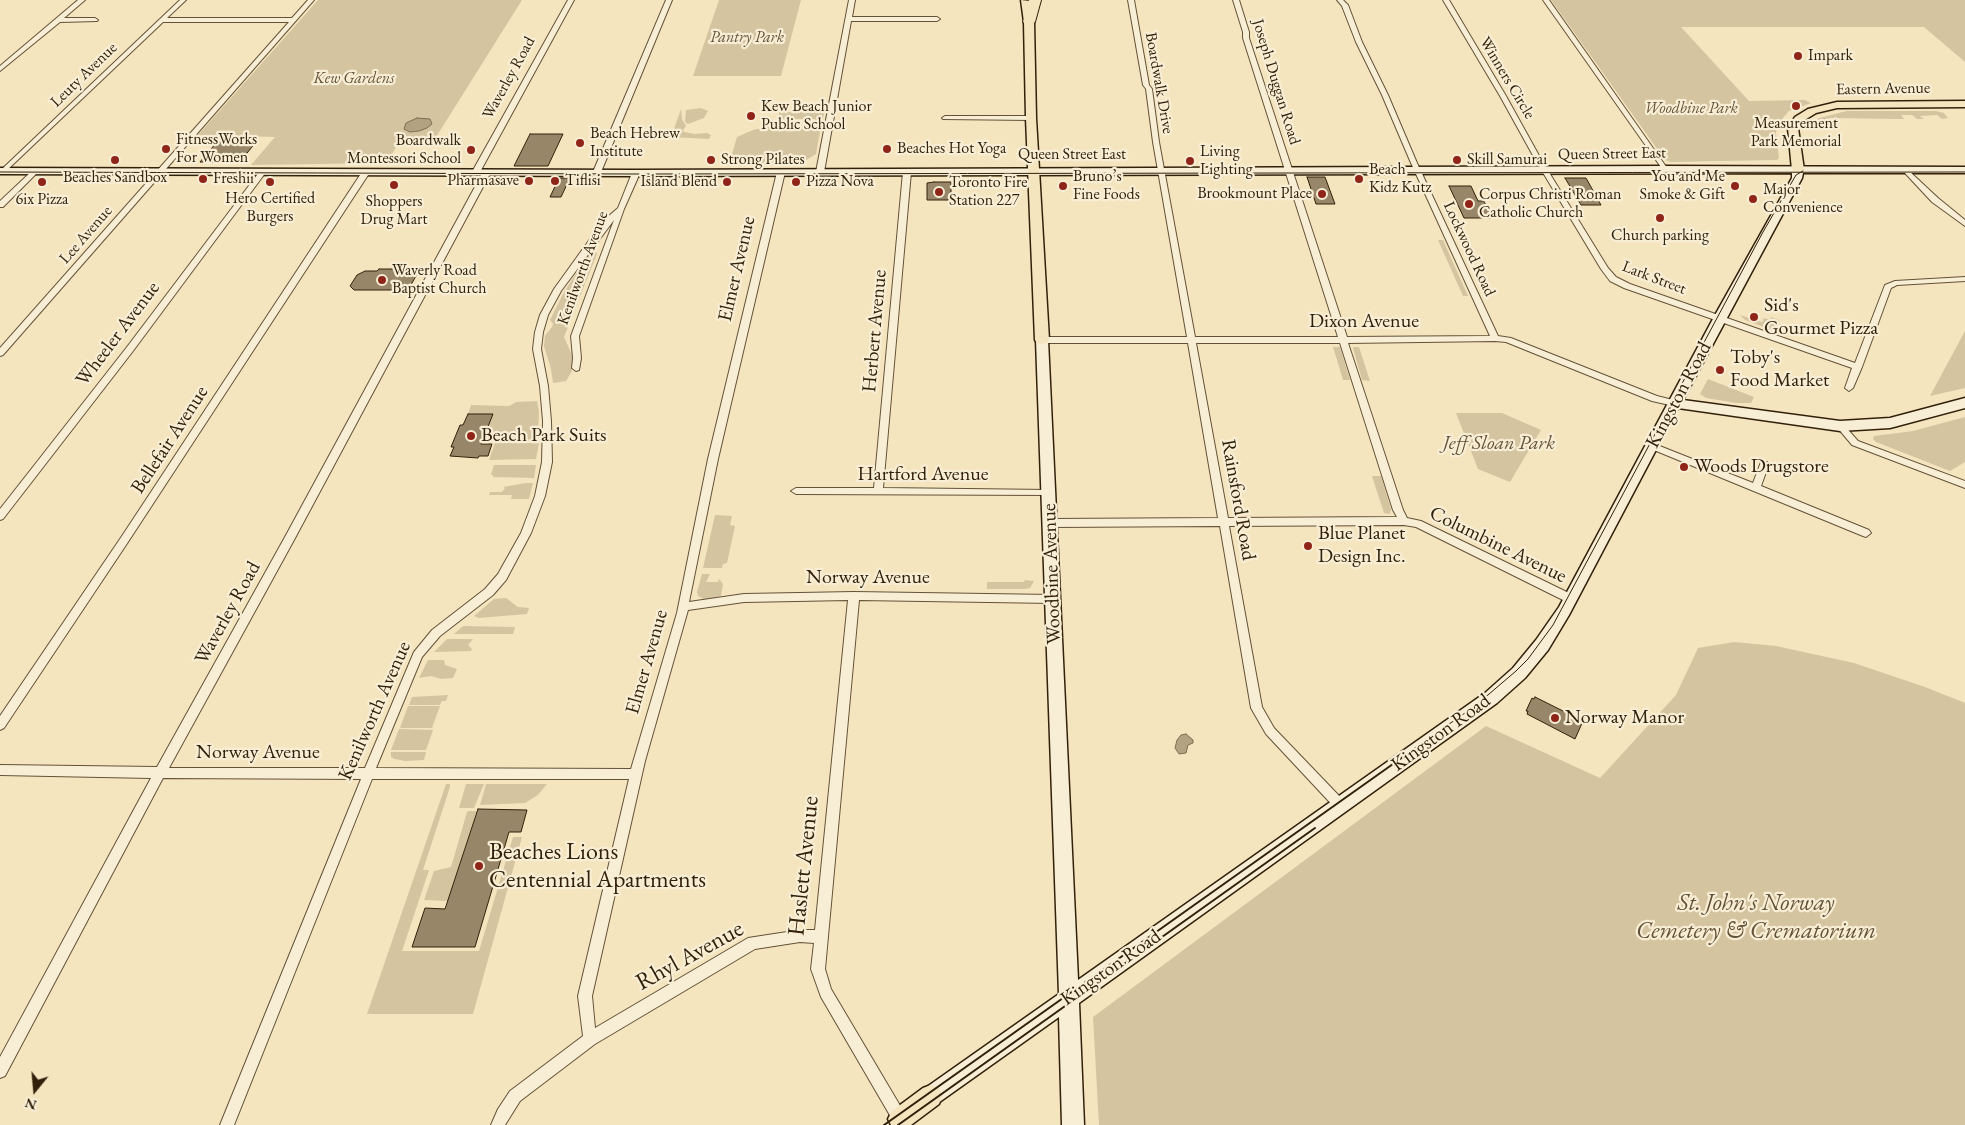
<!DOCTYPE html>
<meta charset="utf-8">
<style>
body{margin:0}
#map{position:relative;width:1965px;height:1125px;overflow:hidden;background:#f5e5bf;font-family:"EB Garamond",serif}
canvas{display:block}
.north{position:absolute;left:10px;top:1065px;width:50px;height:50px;-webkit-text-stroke:4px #f8eed5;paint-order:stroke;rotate:197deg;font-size:14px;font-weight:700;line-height:20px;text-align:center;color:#32210a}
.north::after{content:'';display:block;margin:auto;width:18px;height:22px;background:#32210a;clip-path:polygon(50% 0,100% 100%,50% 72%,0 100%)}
</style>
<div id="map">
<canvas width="1965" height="1125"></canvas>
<div class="north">N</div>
</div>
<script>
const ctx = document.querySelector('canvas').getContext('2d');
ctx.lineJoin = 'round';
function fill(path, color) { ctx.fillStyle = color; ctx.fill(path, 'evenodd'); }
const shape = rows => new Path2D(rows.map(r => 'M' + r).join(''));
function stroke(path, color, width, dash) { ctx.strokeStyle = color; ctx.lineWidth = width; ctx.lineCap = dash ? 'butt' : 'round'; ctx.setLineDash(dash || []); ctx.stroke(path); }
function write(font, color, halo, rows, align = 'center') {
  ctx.font = font + ' "EB Garamond",serif'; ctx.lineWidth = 4.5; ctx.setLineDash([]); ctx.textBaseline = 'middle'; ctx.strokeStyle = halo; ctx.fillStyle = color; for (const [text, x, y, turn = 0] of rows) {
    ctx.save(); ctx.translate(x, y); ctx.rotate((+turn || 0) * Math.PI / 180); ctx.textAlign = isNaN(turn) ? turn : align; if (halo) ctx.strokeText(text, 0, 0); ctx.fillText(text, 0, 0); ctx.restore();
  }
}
fill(shape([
 [318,0,522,0,433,142,399,142,387,163,251,165,275,137,198,135],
 [719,0,801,0,781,76,693,76],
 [1551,0,1965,0,1965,62,1924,27,1681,27,1749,101,1805,100,1811,103,1789,111,1777,125,1776,134,1779,158,1777,160,1671,162,1665,160],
 [701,108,708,111,704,118,688,124,685,122,686,110],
 [681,109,682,119,686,126,683,130,684,132,695,134,707,133,711,135,709,139,671,137],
 [813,110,825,110,822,122,816,122,815,119,780,119,779,115,779,112,812,112],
 [1847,111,1936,111,1944,113,1948,118,1942,119,1937,115,1920,116,1924,119,1917,119,1912,115,1901,115,1904,119,1901,119,1829,118,1832,123,1815,123,1819,129,1808,129,1819,118],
 [773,125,821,126,816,154,798,165,730,166,729,164,737,137,753,130],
 [1438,240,1443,240,1468,296,1463,296],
 [595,250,597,254,564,337,572,355,572,371,566,381,553,383,551,369,544,346,545,336,552,327,553,324,550,320,564,292,590,252],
 [1740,315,1762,322,1764,318,1770,320,1771,317,1779,320,1774,331,1745,320],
 [1965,331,1965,388,1930,396],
 [1333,347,1340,347,1350,380,1343,380],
 [1354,347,1359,347,1370,381,1362,380,1353,348],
 [1708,379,1754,397,1751,403,1736,403,1706,398,1700,394],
 [537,401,539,412,538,439,534,441,482,441,492,414,468,414,471,405,509,406,516,402],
 [1456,413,1502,413,1541,430,1510,482,1478,469],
 [1965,417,1965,462,1950,471,1876,442,1873,439,1874,436,1913,431],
 [495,443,539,443,536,459,489,460],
 [494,465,536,465,534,478,493,477,493,475,491,475],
 [1372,476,1381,476,1391,509,1390,514,1384,513],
 [526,483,533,483,529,499,511,499,512,495,489,495,490,492,502,492,505,488,503,487],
 [715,515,732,516,730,525,735,526,727,563,723,564,722,568,703,568],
 [702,574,710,574,706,582,718,582,719,579,723,584,721,596,706,600,698,596,697,592],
 [1025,580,1034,581,1030,588,1025,589,987,589,987,582,1024,582],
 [506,598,518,607,529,608,527,614,479,618,474,616,494,599],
 [463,626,515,627,513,634,454,634],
 [447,639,473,639,468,645,472,649,471,651,434,652],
 [1734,642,1776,646,1854,663,1925,687,1965,703,1965,1125,1099,1125,1093,1017,1486,726,1600,778,1676,695,1698,648],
 [428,660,444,660,445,665,457,669,453,678,441,679,431,676,419,678],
 [448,695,446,701,442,701,440,705,409,705,412,697],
 [408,706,440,706,432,728,400,728],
 [399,729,433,730,426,750,391,750],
 [391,752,426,752,424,760,405,761,395,759,391,757],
 [446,784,450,784,450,787,423,870,429,870,402,951,479,951,513,837,522,837,473,1014,367,1014],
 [466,784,484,784,474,808,459,808],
 [486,784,547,784,538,795,525,803,480,805],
 [469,811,477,811,448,901,424,900,434,871,451,867,467,812]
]), '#d4c4a0');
const water = shape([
 [417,118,430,119,432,124,427,128,419,131,410,132,404,129,406,123,417,118],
 [1186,734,1193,740,1193,743,1188,745,1186,753,1179,754,1175,748,1177,740,1181,735,1186,734]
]);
fill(water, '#b3a281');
stroke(water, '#7f6e51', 1);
const building = shape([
 [530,134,563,134,548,166,514,166,530,134],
 [217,142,256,142,243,158,220,158,216,162,200,162,217,142],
 [1307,177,1325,177,1335,204,1316,204,1307,177],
 [559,178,570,178,561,197,550,197,559,178],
 [1565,178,1586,178,1601,205,1581,205,1565,178],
 [934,182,951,182,951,200,927,200,927,183,934,182],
 [1449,186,1471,186,1478,201,1484,201,1492,218,1464,218,1449,186],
 [379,269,420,269,408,290,354,290,350,286,357,275,365,271,377,271,379,269],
 [468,414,493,414,481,444,492,444,488,456,479,456,478,458,450,456,454,447,451,447,460,425,463,425,468,414],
 [1535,697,1583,721,1575,739,1527,714,1528,711,1526,711,1532,698,1534,699,1535,697],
 [478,809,527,810,521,832,509,832,475,947,412,947,425,908,445,909,478,809]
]);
fill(building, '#978768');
stroke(building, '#32210a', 1);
const street = shape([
 [78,0,85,0,64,18,95,18,98,20,97,21,60,22,0,71,0,66,78,0],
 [180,0,186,0,167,18,292,18,308,0,314,0,3,355,0,356,0,348,289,22,163,22,5,172,1,172,1,170,180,0],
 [568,0,574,0,480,172,474,173,472,172,568,0],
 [666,0,672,0,601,172,595,173,593,172,666,0],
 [849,0,855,0,852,17,937,17,940,19,937,21,851,21,824,172,820,174,816,172,849,0],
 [1128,0,1134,0,1149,85,1152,89,1159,142,1195,337,1338,337,1243,38,1243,32,1233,0,1239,0,1249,32,1249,38,1347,337,1490,336,1411,163,1382,95,1356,42,1342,6,1337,0,1343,0,1348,5,1362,42,1388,95,1417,163,1498,336,1511,338,1657,396,1677,401,1678,403,1674,406,1652,401,1506,342,1495,341,1348,343,1403,510,1407,518,1421,521,1575,596,1576,599,1575,602,1571,603,1567,602,1416,527,1404,525,1229,526,1262,707,1274,728,1345,802,1347,806,1345,810,1341,811,1337,810,1266,734,1251,708,1220,526,1050,527,1045,523,1050,519,1218,518,1188,343,1042,343,1038,340,1042,337,1187,337,1153,142,1146,89,1143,85,1128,0],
 [1196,343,1340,343,1393,510,1397,517,1228,518,1196,343],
 [1443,0,1449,0,1506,96,1542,161,1608,268,1616,277,1630,284,1855,363,1885,285,1895,281,1965,277,1965,281,1897,285,1891,288,1862,367,1853,388,1849,391,1845,388,1852,368,1624,288,1610,281,1601,269,1536,161,1500,96,1443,0],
 [1543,0,1549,0,1667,168,1667,170,1663,170,1543,0],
 [945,116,1031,116,1034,118,1031,120,943,119,942,118,945,116],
 [33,170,39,171,3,207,0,207,0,201,33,170],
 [366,170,370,172,128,542,4,728,0,730,0,716,122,536,362,172,366,170],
 [487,170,491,172,294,540,169,768,365,768,414,652,432,630,485,589,498,574,521,533,535,496,542,462,543,421,540,386,533,349,535,332,540,315,554,289,603,221,618,208,632,173,636,171,640,173,624,209,579,336,581,358,579,370,576,371,572,368,573,358,571,336,614,220,561,291,548,315,543,332,541,349,548,386,551,421,552,462,545,496,531,533,506,580,493,595,440,636,422,657,376,768,631,769,677,613,708,459,777,172,783,171,785,172,718,459,689,602,744,594,854,592,1053,595,1057,596,1058,599,1057,602,1053,603,859,600,825,969,831,989,905,1114,907,1119,905,1124,895,1124,821,997,811,969,814,943,800,942,755,949,595,1044,520,1101,505,1125,491,1125,498,1109,510,1091,583,1036,578,996,629,779,372,779,234,1125,220,1125,361,779,163,778,5,1076,0,1078,0,1057,151,778,0,775,0,765,157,767,285,537,483,172,487,170],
 [848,600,815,930,800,930,748,938,595,1028,592,996,645,761,688,610,744,602,848,600],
 [907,170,911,172,883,488,1049,490,1054,493,1052,495,796,494,791,491,796,488,874,488,903,172,907,170],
 [1904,170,1908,170,1938,198,1965,220,1965,226,1932,202,1904,172,1904,170],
 [260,171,266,172,133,351,3,519,0,520,0,509,127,347,260,171],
 [1840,423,1843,424,1858,441,1965,481,1965,488,1852,445,1836,426,1840,423],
 [1652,443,1753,483,1761,462,1767,462,1769,464,1761,486,1869,530,1871,533,1866,537,1863,536,1649,448,1647,446,1649,444,1652,443]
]);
const secondary = shape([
 [1665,166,1965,167,1965,173,1803,173,1802,178,1683,400,1840,421,1890,418,1965,398,1965,408,1890,428,1840,431,1678,408,1569,615,1548,650,1525,678,1497,703,1079,1003,1084,1125,1062,1125,1059,1017,938,1103,931,1107,924,1103,920,1096,924,1089,1059,994,1036,340,1038,337,1042,336,1048,340,1078,980,1485,693,1513,668,1536,640,1559,607,1714,317,1792,178,1792,173,636,176,0,174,0,168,636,170,1665,166]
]);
const primary = shape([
 [1021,0,1030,1,1034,22,1036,118,1049,340,1047,343,1042,344,1037,343,1035,340,1026,118,1024,22,1021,0],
 [1965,101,1965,107,1837,108,1816,113,1803,121,1798,128,1804,170,1798,173,1792,170,1788,128,1795,117,1808,109,1837,102,1965,101],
 [931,1085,939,1088,942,1096,939,1104,911,1125,891,1125,888,1119,892,1111,923,1088,931,1085]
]);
const highway = shape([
 [1029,0,1041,0,1035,22,1029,26,1023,22,1029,0]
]);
stroke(street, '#635237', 2);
stroke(secondary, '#32210a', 3);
stroke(primary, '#32210a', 3);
stroke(highway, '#32210a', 2);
fill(street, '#f8eed5');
fill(secondary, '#f8eed5');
fill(primary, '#f5e5bf');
fill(highway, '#f5e5bf');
stroke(shape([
 [0,172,635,174,1965,172],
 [1422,743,1475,706,1516,671,1528,659,1553,625,1763,232,1796,175,1803,171]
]), '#32210a', 1);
stroke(shape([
 [884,1125,1424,742],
 [898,1125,1315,828]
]), '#32210a', 2);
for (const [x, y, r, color] of [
 [1798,56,5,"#8f2418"],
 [1796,106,5,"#8f2418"],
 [751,116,5,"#8f2418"],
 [580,143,5,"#8f2418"],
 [166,149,5,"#8f2418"],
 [887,149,5,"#8f2418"],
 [471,150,5,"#8f2418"],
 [115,160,5,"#8f2418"],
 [711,160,5,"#8f2418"],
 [1457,160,5,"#8f2418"],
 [1190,161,5,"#8f2418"],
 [203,179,5,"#8f2418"],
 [1359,179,5,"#8f2418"],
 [529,181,5,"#8f2418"],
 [555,181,5,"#8f2418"],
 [42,182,5,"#8f2418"],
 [270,182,5,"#8f2418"],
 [727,182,5,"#8f2418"],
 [796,182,5,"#8f2418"],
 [394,185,5,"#8f2418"],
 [1063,186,5,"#8f2418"],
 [1735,186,5,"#8f2418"],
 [939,192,5,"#8f2418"],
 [1322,194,5,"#8f2418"],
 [1753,199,5,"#8f2418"],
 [1469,204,5,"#8f2418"],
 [1660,218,5,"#8f2418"],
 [382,280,5,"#8f2418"],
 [1754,317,5,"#8f2418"],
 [1720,370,5,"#8f2418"],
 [471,436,5,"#8f2418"],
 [1684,467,5,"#8f2418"],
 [1308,546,5,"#8f2418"],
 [1555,718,5,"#8f2418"],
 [479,866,5,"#8f2418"]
]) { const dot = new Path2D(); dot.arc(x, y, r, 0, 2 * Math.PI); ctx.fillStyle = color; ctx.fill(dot); stroke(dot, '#f8eed5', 2); }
write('italic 16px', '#635237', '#f8eed5', [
 ["Pantry Park",747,38],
 ["Kew Gardens",354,79],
 ["Woodbine Park",1691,109]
]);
write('16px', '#32210a', '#f8eed5', [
 ["Impark",1808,56],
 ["Kew Beach Junior",761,107],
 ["Public School",761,125],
 ["Measurement",1796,124,"center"],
 ["Park Memorial",1796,142,"center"],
 ["Beach Hebrew",590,134],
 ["Institute",590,152],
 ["FitnessWorks",176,140],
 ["For Women",176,158],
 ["Boardwalk",461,141,"right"],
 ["Montessori School",461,159,"right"],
 ["Beaches Hot Yoga",897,149],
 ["Living",1200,152],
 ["Lighting",1200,170],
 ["Strong Pilates",721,160],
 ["Skill Samurai",1467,160],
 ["Beach",1369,170],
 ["Kidz Kutz",1369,188],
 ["Bruno’s",1073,177],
 ["Fine Foods",1073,195],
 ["You and Me",1725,177,"right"],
 ["Smoke & Gift",1725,195,"right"],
 ["Beaches Sandbox",115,178,"center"],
 ["Freshii",213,179],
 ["Pharmasave",519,181,"right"],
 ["Tiflisi",565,181],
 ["Island Blend",717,182,"right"],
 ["Pizza Nova",806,182],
 ["Toronto Fire",949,183],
 ["Station 227",949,201],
 ["Major",1763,190],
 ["Convenience",1763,208],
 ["Brookmount Place",1312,194,"right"],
 ["Corpus Christi Roman",1479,195],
 ["Catholic Church",1479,213],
 ["Hero Certified",270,199,"center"],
 ["Burgers",270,217,"center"],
 ["6ix Pizza",42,200,"center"],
 ["Shoppers",394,202,"center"],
 ["Drug Mart",394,220,"center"],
 ["Church parking",1660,236,"center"],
 ["Waverly Road",392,271],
 ["Baptist Church",392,289]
], 'left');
write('16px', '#32210a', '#f8eed5', [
 ["Leuty Avenue",84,75,-44],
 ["Waverley Road",509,78,-61],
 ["Winners Circle",1507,78,59],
 ["Joseph Duggan Road",1276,82,73],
 ["Boardwalk Drive",1159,83,80],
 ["Eastern Avenue",1883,89,-1],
 ["Queen Street East",1612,154,-1],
 ["Queen Street East",1072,155],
 ["Lee Avenue",86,235,-49],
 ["Lockwood Road",1469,249,65],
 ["Kenilworth Avenue",583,268,-70],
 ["Lark Street",1654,278,21]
]);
write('20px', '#32210a', '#f8eed5', [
 ["Elmer Avenue",737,269,-77],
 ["Dixon Avenue",1364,322],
 ["Herbert Avenue",875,331,-85],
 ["Wheeler Avenue",118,334,-53],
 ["Kingston Road",1679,395,-62],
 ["Bellefair Avenue",170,440,-57],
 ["Hartford Avenue",923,475],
 ["Rainsford Road",1238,500,80],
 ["Columbine Avenue",1498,545,26],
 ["Woodbine Avenue",1052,574,-92],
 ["Norway Avenue",868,578],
 ["Waverley Road",228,613,-61],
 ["Elmer Avenue",647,662,-74],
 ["Kenilworth Avenue",375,711,-66],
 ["Kingston Road",1441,733,-36],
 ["Norway Avenue",258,753],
 ["Kingston Road",1111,968,-35]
]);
write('20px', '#32210a', '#f8eed5', [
 ["Sid's",1764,306],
 ["Gourmet Pizza",1764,329],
 ["Toby's",1730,358],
 ["Food Market",1730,381],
 ["Beach Park Suits",481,436],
 ["Woods Drugstore",1694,467],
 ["Blue Planet",1318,534],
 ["Design Inc.",1318,557],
 ["Norway Manor",1565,718]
], 'left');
write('italic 20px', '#635237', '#f8eed5', [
 ["Jeff Sloan Park",1499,444]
]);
write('24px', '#32210a', '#f8eed5', [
 ["Beaches Lions",489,852],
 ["Centennial Apartments",489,880]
], 'left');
write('24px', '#32210a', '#f8eed5', [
 ["Haslett Avenue",804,866,-84],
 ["Rhyl Avenue",690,956,-29]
]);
write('italic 24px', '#635237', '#f8eed5', [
 ["St. John's Norway",1756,903],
 ["Cemetery & Crematorium",1756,931]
]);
</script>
